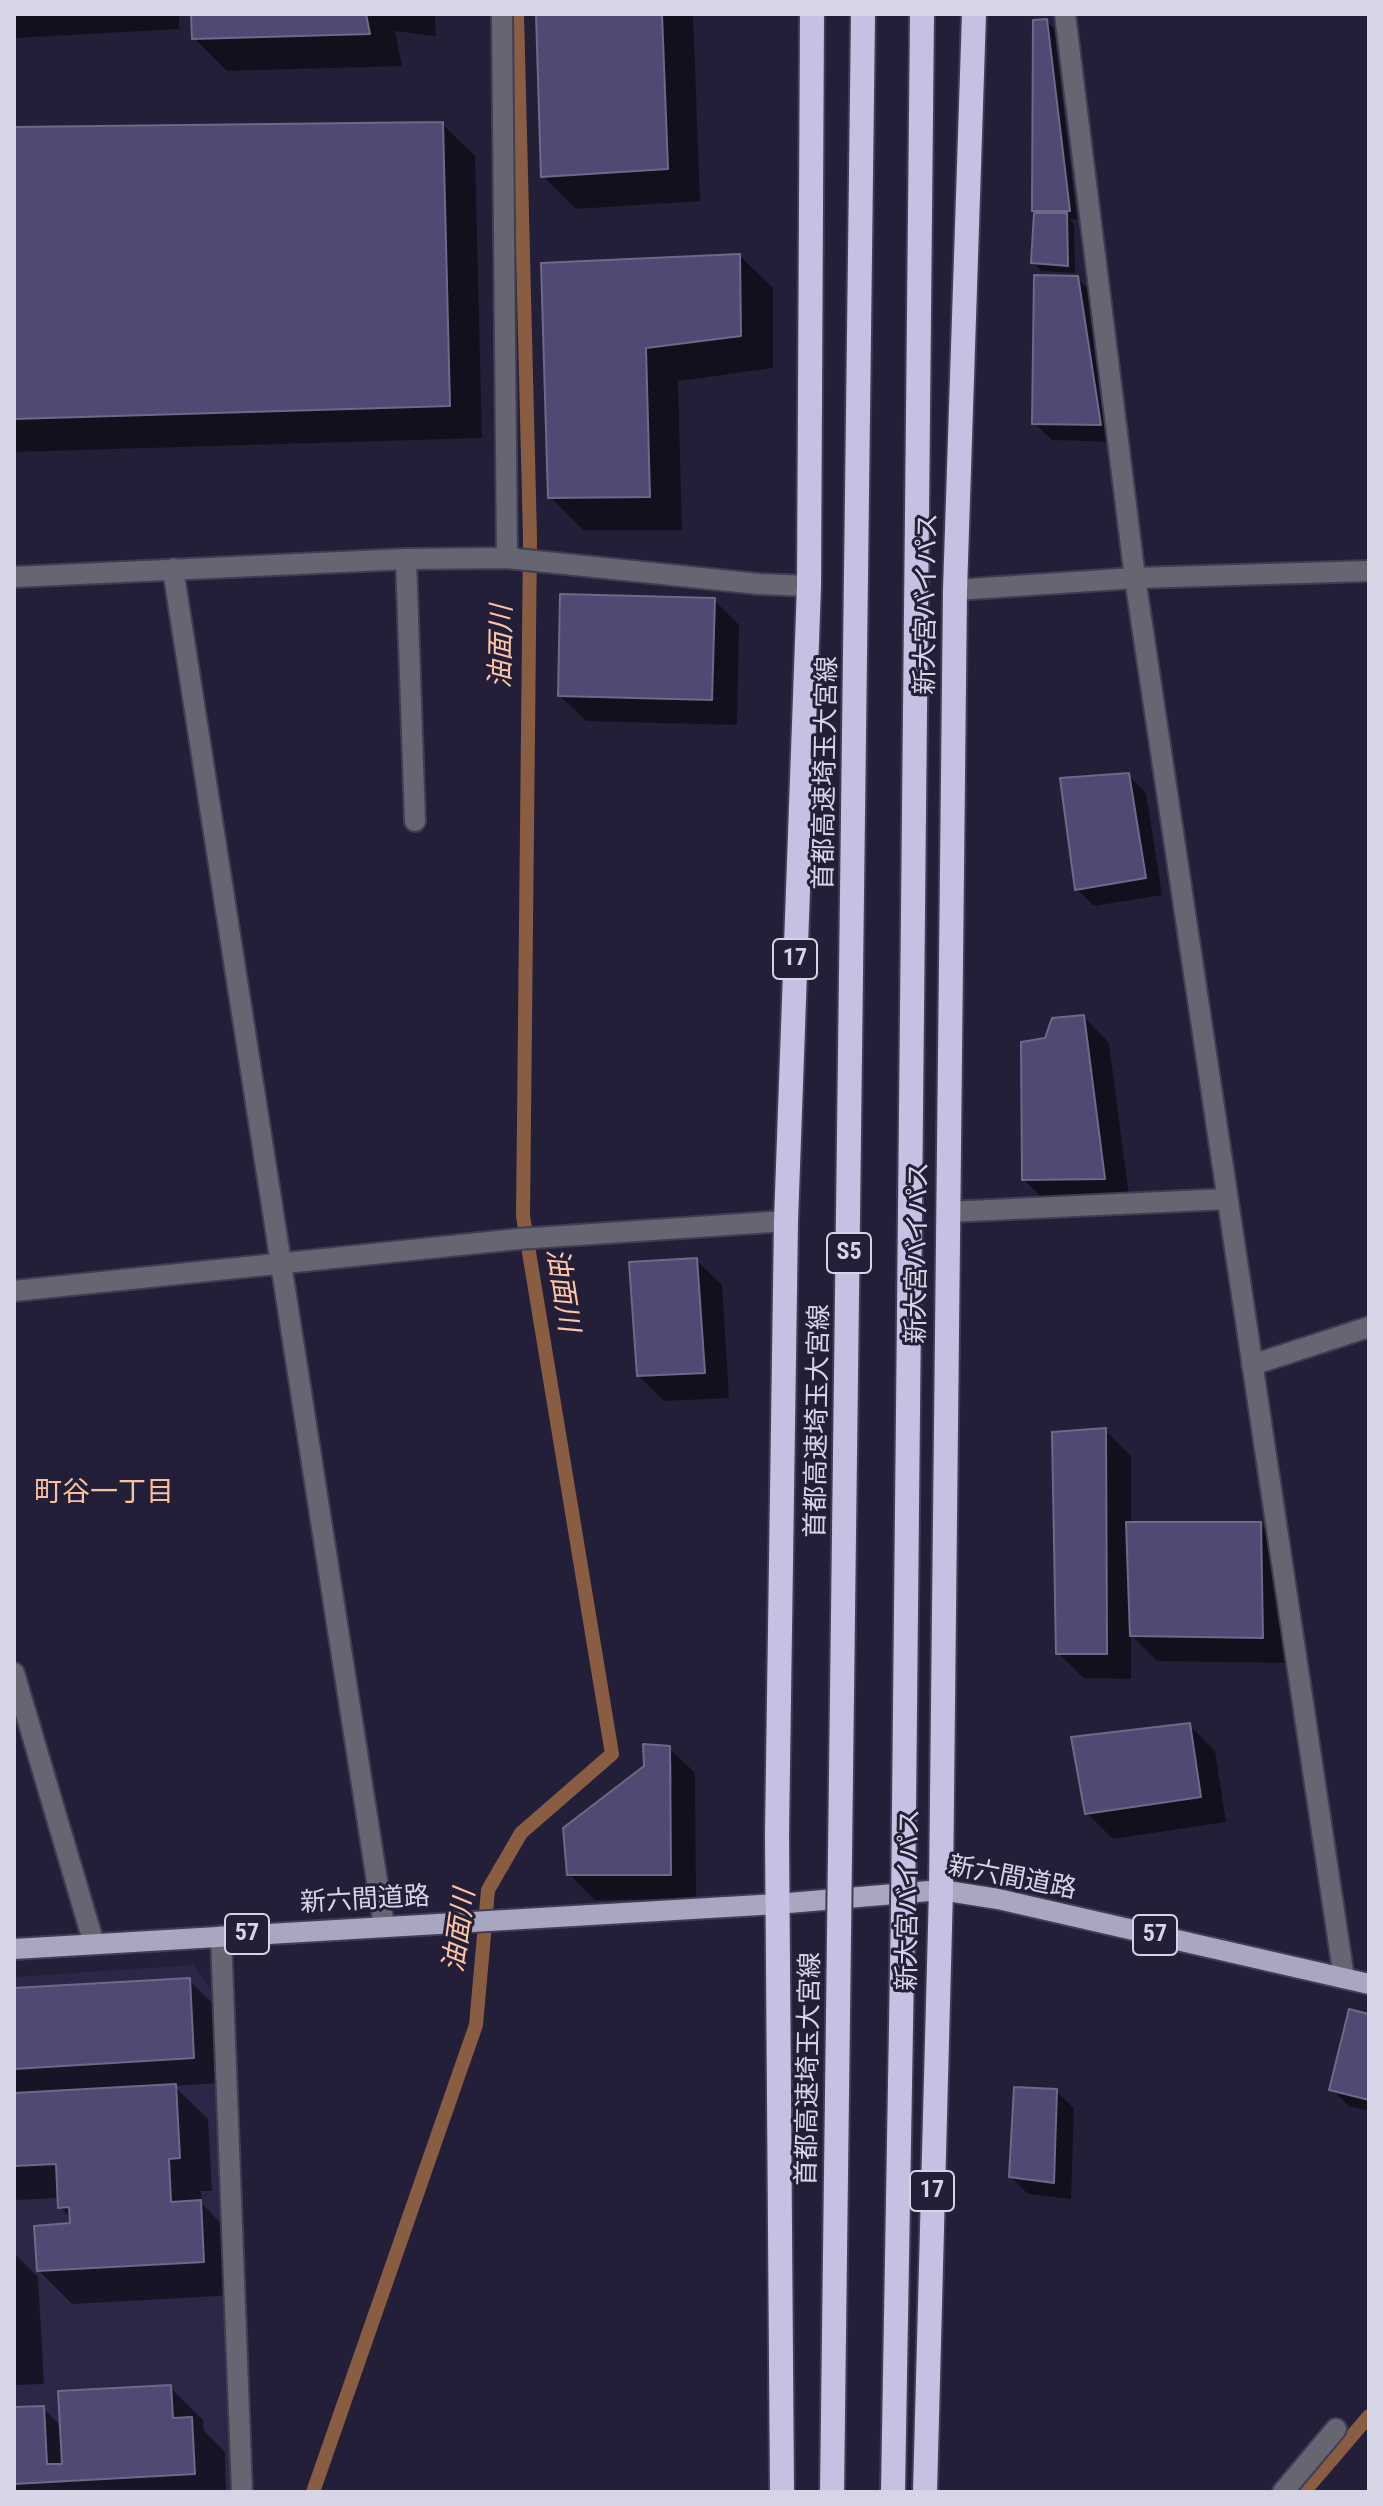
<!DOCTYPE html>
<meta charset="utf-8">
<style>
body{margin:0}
#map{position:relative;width:1383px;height:2506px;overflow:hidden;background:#231f38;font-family:"Roboto Condensed",sans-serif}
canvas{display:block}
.frame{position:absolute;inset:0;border:16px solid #d6d5e5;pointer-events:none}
</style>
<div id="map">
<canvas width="1383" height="2506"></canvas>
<div class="frame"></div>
</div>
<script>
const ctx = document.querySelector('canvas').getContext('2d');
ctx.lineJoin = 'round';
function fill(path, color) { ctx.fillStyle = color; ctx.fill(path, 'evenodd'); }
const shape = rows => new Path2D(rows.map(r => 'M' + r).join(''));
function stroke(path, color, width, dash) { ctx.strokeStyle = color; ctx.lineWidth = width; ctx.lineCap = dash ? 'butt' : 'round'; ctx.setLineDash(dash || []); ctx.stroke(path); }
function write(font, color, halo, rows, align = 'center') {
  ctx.font = font + ' "Roboto Condensed","Noto Sans JP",sans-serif'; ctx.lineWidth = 6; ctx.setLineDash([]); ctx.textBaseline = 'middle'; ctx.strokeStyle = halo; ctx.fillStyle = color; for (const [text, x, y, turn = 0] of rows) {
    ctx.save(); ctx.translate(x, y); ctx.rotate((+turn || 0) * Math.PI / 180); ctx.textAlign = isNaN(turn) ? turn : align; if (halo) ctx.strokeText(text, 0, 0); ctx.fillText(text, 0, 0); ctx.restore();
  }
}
fill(shape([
 [193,1965,213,1991,237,2492,14,2492,14,1977]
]), '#2c2747');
fill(shape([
 [14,14,179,14,179,29,14,38],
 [193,14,435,14,436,36,395,31,402,66,227,71,194,38],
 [538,14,693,14,700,201,576,209,543,176],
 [1046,21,1054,29,1077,219,1069,219,1074,224,1075,273,1042,271,1033,263,1039,215,1034,210],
 [442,124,475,156,482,438,14,452,14,129],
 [740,256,773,288,773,368,678,381,682,530,583,530,550,497,543,265],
 [1077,278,1094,295,1117,442,1052,440,1034,423],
 [714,600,739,625,737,725,586,721,560,696],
 [1128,775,1146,793,1162,895,1094,906,1077,889],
 [1084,1017,1109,1043,1130,1204,1050,1205,1024,1180,1046,1040],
 [696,1260,722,1285,729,1398,664,1401,639,1376],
 [1105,1430,1131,1456,1131,1524,1260,1524,1286,1549,1288,1663,1157,1661,1131,1635,1131,1679,1084,1678,1058,1653],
 [1189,1725,1215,1751,1226,1822,1113,1839,1087,1813],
 [669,1748,695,1773,696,1899,595,1900,569,1874,646,1767],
 [668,1762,672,1762,672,1788,669,1788],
 [189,1980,215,2006,219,2083,174,2086,208,2119,212,2191,201,2191,202,2204,233,2235,236,2295,72,2304,39,2271,72,2225,72,2219,60,2207,59,2198,14,2200,14,1990],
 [1369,2016,1369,2111,1349,2106,1331,2089],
 [1056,2091,1074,2108,1071,2199,1028,2194,1011,2177],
 [14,2253,38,2277,44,2384,14,2385],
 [170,2387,203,2420,204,2431,225,2452,226,2492,14,2492,14,2409,43,2408,62,2427]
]), '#0007');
stroke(shape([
 [313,2492,476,2025,488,1890,521,1833,612,1754,523,1216,530,537,517,14],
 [1304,2492,1369,2416]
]), '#885d42', 14);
const building = shape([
 [191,14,366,14,370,34,192,39,191,14],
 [536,14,662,14,668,169,541,177,536,14],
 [1047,19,1070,211,1032,211,1033,20,1047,19],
 [443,122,450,406,14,419,14,127,443,122],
 [1034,213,1067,213,1068,266,1031,263,1034,213],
 [740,254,741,336,646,348,650,497,548,498,541,263,740,254],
 [1034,275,1078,276,1101,425,1032,424,1034,275],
 [560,594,715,598,712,700,558,696,560,594],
 [1129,773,1146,878,1075,890,1060,778,1129,773],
 [1084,1015,1105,1179,1022,1180,1021,1042,1045,1038,1052,1018,1084,1015],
 [697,1258,705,1373,637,1376,629,1262,697,1258],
 [1106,1428,1107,1654,1056,1654,1052,1432,1106,1428],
 [1126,1522,1261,1522,1263,1638,1130,1636,1126,1522],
 [1190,1723,1201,1797,1085,1814,1071,1737,1190,1723],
 [643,1744,670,1746,671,1875,567,1875,563,1828,644,1766,643,1744],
 [190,1978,194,2058,14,2069,14,1988,190,1978],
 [1349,2009,1369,2014,1369,2100,1329,2090,1349,2009],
 [176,2084,180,2158,169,2159,171,2202,201,2200,204,2262,37,2271,34,2226,70,2223,69,2207,58,2208,56,2164,14,2166,14,2093,176,2084],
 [1014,2087,1057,2089,1054,2183,1009,2177,1014,2087],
 [171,2385,173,2418,192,2417,195,2474,14,2484,14,2407,44,2406,47,2464,62,2464,58,2391,171,2385]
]);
fill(building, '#4f4974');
stroke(building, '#6d6a88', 2);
const minor = shape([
 [502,14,507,558],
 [1065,14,1135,578,1344,1978],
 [406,559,415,821],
 [173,569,384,1926],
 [14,577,406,559,507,558,759,584,809,586],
 [955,590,1135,578,1369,571],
 [947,1212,1227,1199],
 [14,1291,518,1239,786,1221],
 [1252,1365,1369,1327],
 [14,1673,94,1944],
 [221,1936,242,2492],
 [1283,2492,1336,2429]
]);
const major = shape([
 [14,1949,777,1904,941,1890,998,1899,1369,1984]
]);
const highway = shape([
 [782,2492,777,1834,786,1221,809,586,812,14],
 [925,2492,941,1890,955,590,974,14]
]);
stroke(minor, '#403c54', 24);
stroke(major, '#403c54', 24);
stroke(highway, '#403c54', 28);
stroke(minor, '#666572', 20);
stroke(major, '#a9a6c2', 20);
stroke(highway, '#c4c1e2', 24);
const highwayBridge = shape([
 [832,2492,863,14],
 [893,2492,903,1909,922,14]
]);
stroke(highwayBridge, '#403c54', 28, []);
stroke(highwayBridge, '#c4c1e2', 24);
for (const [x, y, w] of [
 [795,959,44],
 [849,1253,44],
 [247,1934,44],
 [1155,1935,44],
 [932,2191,44]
]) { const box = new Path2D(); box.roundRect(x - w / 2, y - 20, w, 40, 6); ctx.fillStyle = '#231f38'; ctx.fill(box); stroke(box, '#d6d5e5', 2); }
write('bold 24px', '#d6d5e5', null, [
 ["17",795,959],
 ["S5",849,1253],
 ["57",247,1934],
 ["57",1155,1935],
 ["17",932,2191]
]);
write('26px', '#d6d5e5', '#231f38', [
 ["新大宮バイパス",928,604,-89],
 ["首都高速埼玉大宮線",827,773,-89],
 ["新大宮バイパス",919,1253,-89],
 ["首都高速埼玉大宮線",819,1421,-89],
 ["新六間道路",1012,1879,11],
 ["新大宮バイパス",910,1900,-89],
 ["新六間道路",365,1901,-3],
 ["首都高速埼玉大宮線",810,2069,-89]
]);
write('italic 28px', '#fdc5a1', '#231f38', [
 ["油面川",503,647,-89],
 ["油面川",561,1290,81],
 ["油面川",461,1931,-82]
]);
write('28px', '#f8c09d', '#231f38', [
 ["町谷一丁目",104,1494]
]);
</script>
